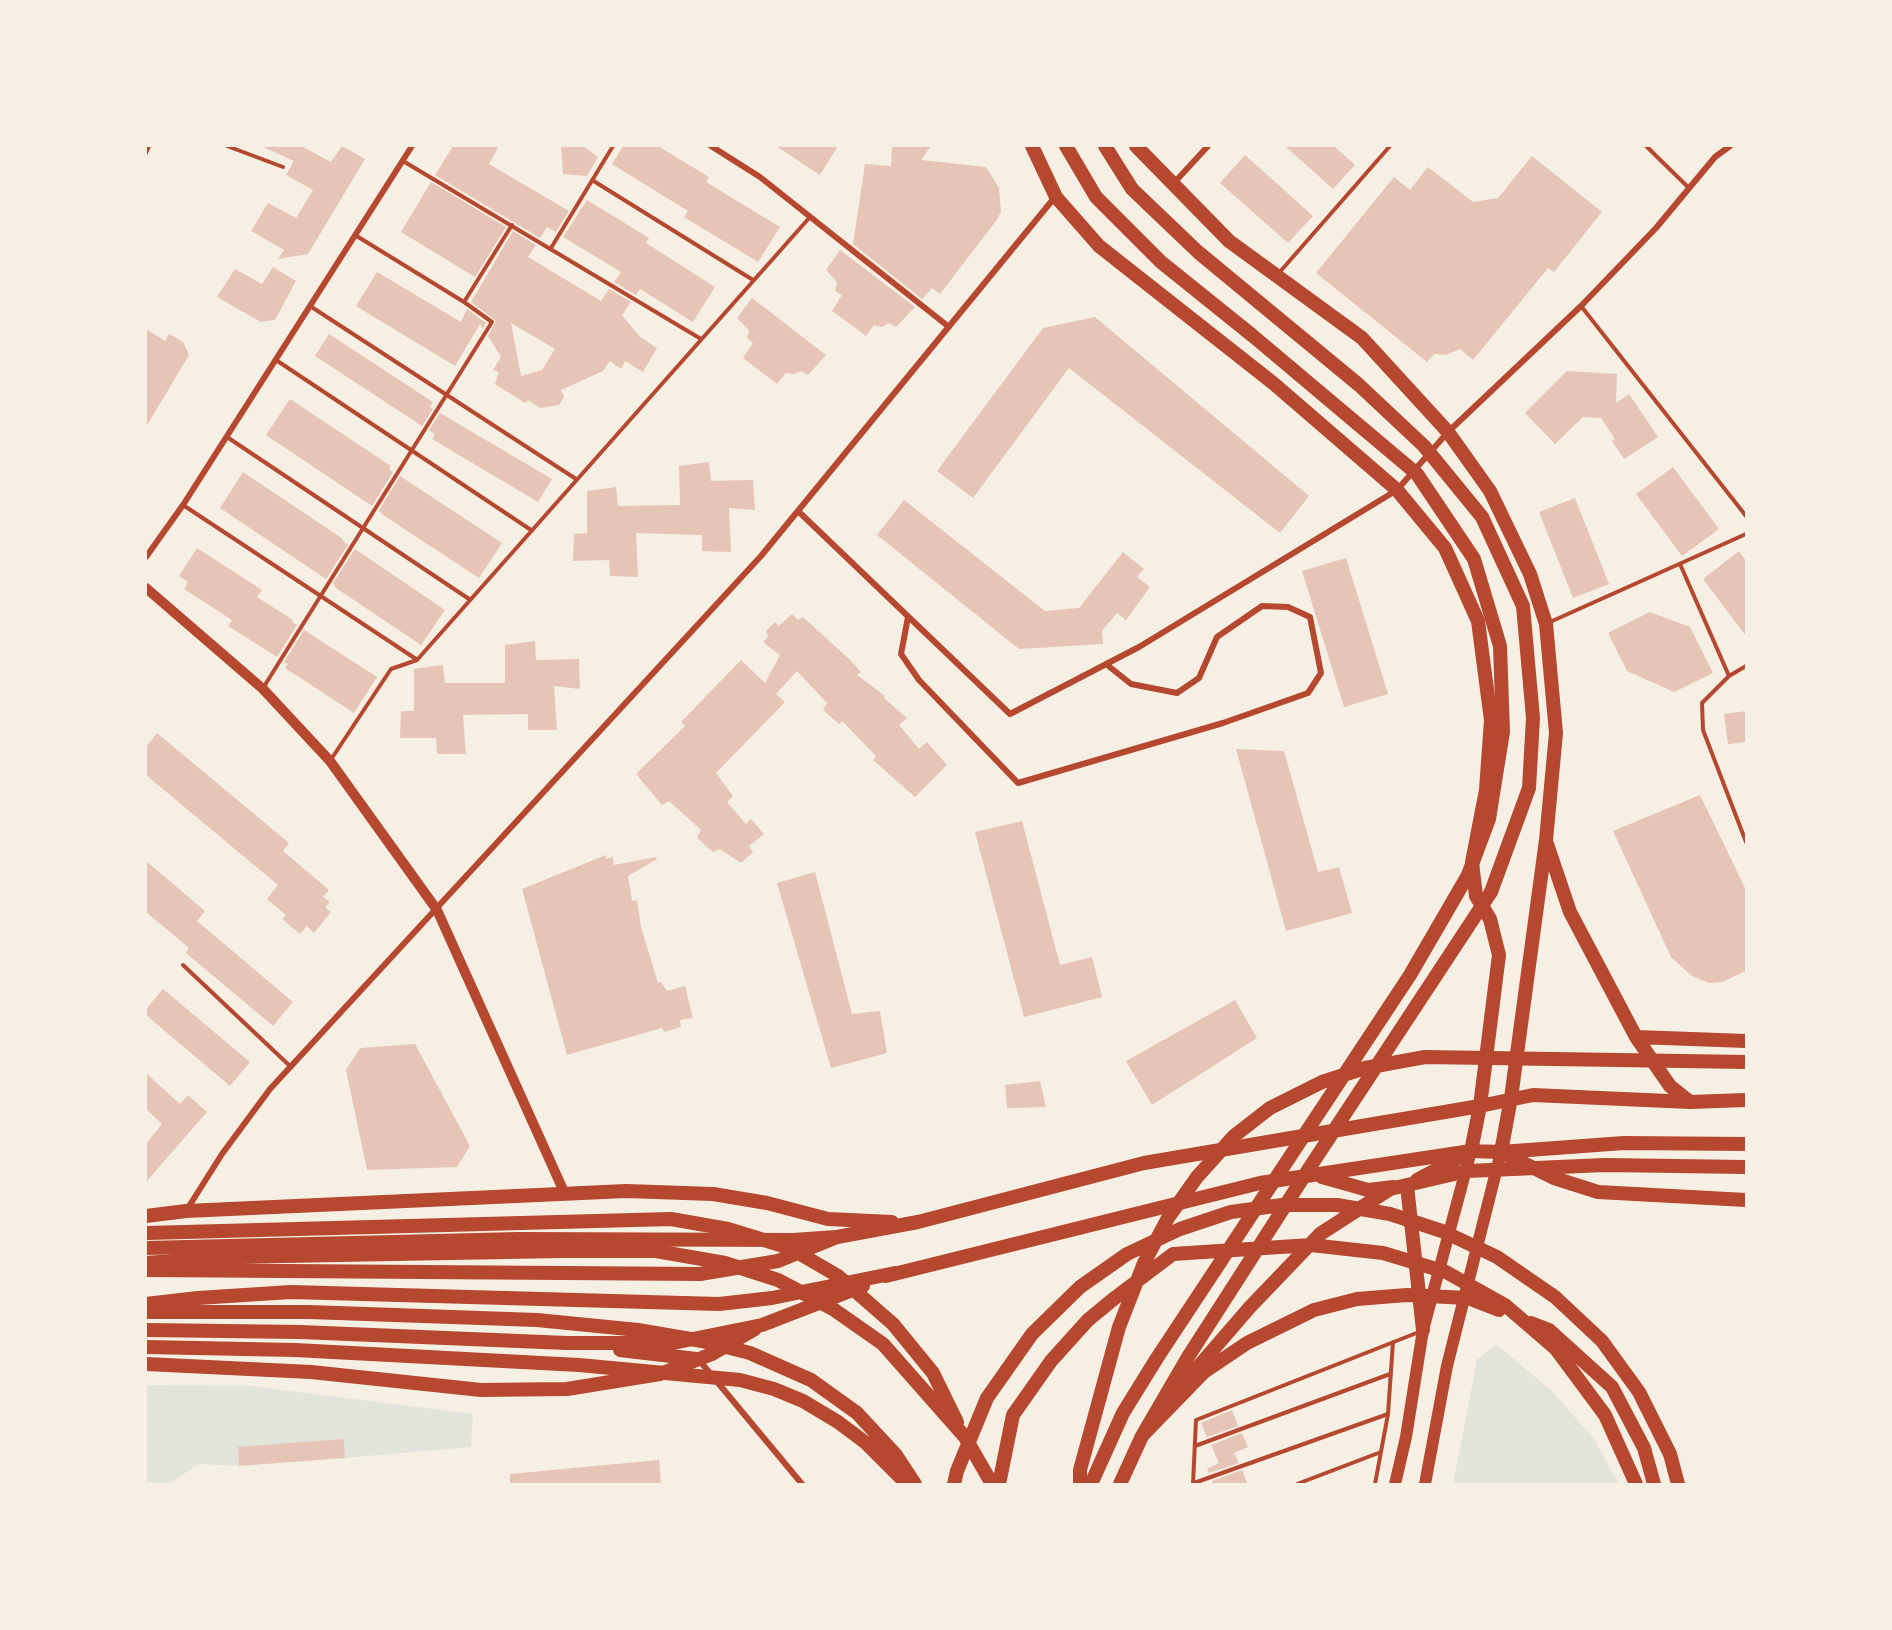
<!DOCTYPE html>
<style>
body{margin:0}
#map{position:relative;width:1892px;height:1630px;overflow:hidden;background:#f6efe4;font-family:"Public Sans",sans-serif}
canvas{display:block}
.frame{position:absolute;inset:0;border:147px solid #f6efe4;pointer-events:none}
</style>
<div id="map">
<canvas width="1892" height="1630"></canvas>
<div class="frame"></div>
</div>
<script>
const ctx = document.querySelector('canvas').getContext('2d');
ctx.lineJoin = 'round';
function fill(path, color) { ctx.fillStyle = color; ctx.fill(path, 'evenodd'); }
const shape = rows => new Path2D(rows.map(r => 'M' + r).join(''));
function stroke(path, color, width, dash) { ctx.strokeStyle = color; ctx.lineWidth = width; ctx.lineCap = dash ? 'butt' : 'round'; ctx.setLineDash(dash || []); ctx.stroke(path); }
fill(shape([
 [1496,1344,1553,1392,1594,1439,1619,1484,1453,1484,1477,1360],
 [146,1385,251,1386,473,1414,471,1447,345,1458,344,1440,238,1447,239,1466,198,1464,170,1484,146,1484]
]), '#e2e4dc');
fill(shape([
 [261,146,301,146,331,162,342,146,365,159,308,254,278,259,284,250,251,231,268,203,296,218,313,190,286,175,294,161],
 [453,146,499,146,489,164,569,211,556,232,547,227,540,238,435,175],
 [561,146,583,146,598,157,587,176,563,174],
 [623,146,658,146,709,177,706,182,780,227,758,262,684,217,688,211,612,164],
 [776,146,838,146,820,175],
 [892,146,931,146,921,160,986,167,999,188,1001,212,996,221,940,294,932,288,922,299,853,244,865,164,891,166],
 [1285,146,1334,146,1355,165,1333,189],
 [1245,155,1313,216,1288,243,1220,183],
 [1532,156,1602,212,1554,272,1548,268,1473,360,1460,349,1446,355,1434,354,1427,362,1316,273,1394,177,1410,190,1428,167,1473,202,1498,198],
 [431,182,506,227,475,277,401,232],
 [587,200,649,238,646,243,715,287,693,322,640,289,636,295,614,282,621,272,563,237],
 [513,231,536,245,528,257,601,301,609,289,631,302,622,315,639,336,657,348,643,372,625,361,621,369,610,361,603,371,561,390,564,397,559,405,540,408,528,400,525,403,495,384,499,372,493,370,501,357,488,336,496,321,471,302],
 [511,323,555,349,542,370,521,376],
 [840,250,915,307,896,327,889,323,882,327,874,325,866,336,832,311,842,295,835,291,837,282,826,270],
 [273,267,296,281,275,320,261,322,217,297,235,269,262,284],
 [377,272,461,322,467,309,486,323,483,329,480,324,455,366,356,306],
 [752,298,826,355,808,375,801,371,794,374,786,373,777,384,743,358,753,343,747,338,749,330,737,318],
 [1095,317,1309,496,1280,533,1069,368,973,498,937,471,1043,328],
 [146,329,165,341,169,334,183,342,189,355,146,427],
 [329,334,433,402,430,407,433,409,422,426,315,356],
 [1567,371,1617,374,1616,403,1629,394,1658,437,1624,459,1612,441,1615,439,1601,418,1583,417,1555,444,1525,413],
 [290,399,391,466,389,469,393,472,372,506,266,435],
 [440,413,552,479,538,502,432,439,435,434,429,430],
 [709,462,711,481,753,480,755,510,729,508,731,552,702,551,702,535,636,533,638,577,610,576,609,560,573,561,574,534,587,533,587,491,616,487,618,506,680,505,679,466],
 [1673,467,1719,529,1682,556,1636,494],
 [243,472,343,539,342,540,348,545,326,579,220,508],
 [400,476,502,543,479,578,383,515,379,510],
 [1575,498,1609,584,1573,598,1539,512],
 [904,500,1045,611,1079,608,1123,552,1144,569,1137,577,1150,587,1126,620,1117,613,1102,631,1103,644,1019,649,877,535],
 [197,548,262,590,257,597,293,620,292,622,297,625,277,657,228,626,232,620,184,589,188,582,179,576],
 [355,549,445,610,421,645,336,588,333,583],
 [1739,551,1746,561,1746,636,1703,579],
 [1346,558,1388,694,1344,707,1302,571],
 [1650,612,1690,627,1713,673,1674,692,1627,671,1608,633],
 [792,614,798,620,803,617,849,659,861,672,857,675,885,696,884,698,907,718,899,725,919,749,927,742,947,765,915,797,873,760,876,756,842,721,839,724,823,710,827,703,797,671,776,694,785,702,716,773,733,796,727,802,746,824,751,819,764,834,749,846,753,852,741,863,720,849,713,852,697,838,701,830,669,801,662,805,636,774,685,726,681,722,741,660,765,683,780,655,763,642,768,636,766,631,775,622,779,626],
 [304,630,377,677,354,713,285,668,288,664,284,662],
 [535,641,536,660,579,659,580,689,554,686,557,730,528,730,528,714,463,715,466,754,437,754,436,738,400,738,401,711,414,711,414,669,443,665,445,683,505,683,505,645],
 [1746,711,1746,742,1728,744,1724,714],
 [157,733,289,843,283,851,329,890,323,897,330,902,325,907,331,912,314,933,307,926,300,934,282,919,286,915,267,899,278,885,146,775,146,747],
 [1236,749,1284,751,1318,872,1339,867,1352,913,1286,931],
 [1700,795,1746,890,1746,971,1722,982,1709,983,1692,976,1671,957,1613,831],
 [1022,821,1060,965,1092,957,1102,997,1024,1017,975,832],
 [606,855,606,859,613,857,614,865,656,857,657,859,628,876,632,901,637,900,641,927,658,983,661,982,667,991,685,986,693,1018,680,1020,681,1027,664,1032,662,1028,567,1055,522,889],
 [146,861,205,911,197,921,293,1002,273,1026,186,953,189,948,146,912],
 [815,872,852,1014,880,1011,887,1053,831,1068,777,883],
 [163,989,250,1062,230,1086,146,1015,146,1009],
 [1235,1000,1257,1038,1152,1105,1126,1061],
 [415,1044,470,1146,457,1167,367,1170,346,1070,360,1048],
 [146,1073,180,1104,188,1095,207,1112,146,1182,146,1144,162,1124,146,1109],
 [1040,1081,1046,1107,1007,1108,1005,1085],
 [1232,1410,1238,1426,1207,1437,1201,1423],
 [1242,1433,1248,1447,1234,1453,1239,1463,1209,1473,1207,1469,1219,1463,1211,1445],
 [344,1439,345,1458,239,1466,238,1447],
 [659,1460,661,1485,510,1485,510,1474],
 [1242,1470,1248,1485,1213,1485,1212,1481]
]), '#e6c5b7');
stroke(shape([
 [227,146,283,167],
 [1646,146,1689,188],
 [146,153,149,146],
 [403,161,701,339],
 [592,180,753,280],
 [551,248,613,146],
 [1278,274,1390,146],
 [464,302,512,225],
 [310,306,576,479],
 [1581,306,1746,516],
 [276,360,531,530],
 [227,437,469,599],
 [183,505,416,659],
 [1680,564,1729,676],
 [1550,622,1746,534],
 [1746,666,1729,676,1702,703,1703,730,1746,842],
 [263,688,492,322,464,302,355,235],
 [330,761,391,669,417,660,810,217],
 [183,965,291,1067],
 [1195,1446,1390,1374],
 [1194,1483,1388,1414],
 [1193,1484,1196,1420,1419,1332],
 [1297,1484,1381,1452],
 [1375,1484,1388,1414,1393,1342]
]), '#b5482f', 4);
stroke(shape([
 [711,146,760,177,949,327],
 [1173,184,1208,146],
 [798,511,1010,714,1139,647,1397,490,1448,432,1581,306,1656,228,1715,157,1730,146],
 [146,557,183,505,412,146],
 [908,617,901,654,919,680,1018,783,1223,723,1308,693,1321,673,1310,617,1288,607,1262,606,1217,637,1199,678,1177,693,1131,684,1106,664],
 [186,1211,222,1154,270,1089,761,556,1055,197],
 [699,1360,802,1484]
]), '#b5482f', 6);
stroke(shape([
 [146,588,263,689,330,761,437,910,565,1194]
]), '#b5482f', 10);
stroke(shape([
 [1395,1484,1406,1437,1423,1330,1471,1151],
 [1425,1484,1447,1366,1501,1152]
]), '#b5482f', 12);
stroke(shape([
 [1032,146,1056,197,1099,246,1273,383,1397,490,1445,548,1478,621,1491,720,1486,790,1472,862,1476,896,1490,919,1499,955,1480,1106,1471,1151],
 [1136,146,1229,241,1362,338,1448,432,1490,491,1530,574,1546,624,1556,733,1546,840,1511,1098,1501,1152],
 [1547,844,1570,912,1636,1037,1670,1086,1690,1102],
 [1636,1037,1746,1041],
 [1503,1153,1554,1178,1598,1192,1746,1200],
 [1322,1177,1368,1190,1394,1187],
 [1417,1180,1464,1155],
 [1407,1186,1423,1330],
 [146,1216,186,1211,626,1191,713,1194,767,1203,828,1219,892,1222],
 [146,1248,518,1239,793,1240,837,1237,918,1222,1144,1163,1480,1106,1533,1095,1690,1102,1746,1100],
 [886,1276,1260,1183,1471,1151,1501,1152,1624,1143,1746,1144],
 [146,1330,300,1332,567,1343,673,1343,762,1325,863,1286],
 [620,1350,696,1359],
 [146,1364,311,1372,481,1390,567,1389,660,1374,712,1354,755,1329]
]), '#b5482f', 14);
stroke(shape([
 [1066,146,1096,197,1161,262,1253,336,1417,474,1474,559,1500,646,1503,732,1489,819,1468,875,1410,975,1157,1358,1123,1413,1091,1484],
 [1105,146,1132,189,1198,252,1359,385,1424,446,1482,517,1523,606,1533,718,1529,788,1491,892,1310,1167,1188,1357,1142,1436],
 [147,1233,671,1219,728,1229,790,1248,838,1276,893,1324,933,1373,957,1422],
 [146,1263,227,1257,562,1251,656,1251,725,1263,778,1280,833,1309,883,1344,965,1437,992,1484],
 [146,1270,700,1274,778,1261,837,1237],
 [146,1304,198,1298,291,1292,719,1304,772,1298,895,1273],
 [146,1312,309,1312,537,1320,638,1330,702,1341,750,1353,811,1380,857,1413,896,1455,915,1484],
 [1531,1323,1549,1330,1612,1387,1644,1448,1654,1484],
 [146,1347,295,1350,579,1365,740,1380,774,1389,803,1401,838,1422,866,1443,907,1484],
 [1173,1396,1250,1307,1320,1234,1390,1189,1467,1171,1605,1165,1746,1167],
 [954,1484,957,1471,987,1398,1032,1334,1080,1287,1127,1254,1180,1229,1231,1212,1282,1205,1337,1205,1390,1214,1442,1231,1497,1257,1555,1297,1602,1341,1639,1392,1670,1454,1678,1484],
 [999,1484,1013,1415,1051,1361,1088,1320,1116,1297,1173,1254,1311,1245,1383,1253,1446,1272,1505,1305,1556,1349,1605,1415,1636,1484],
 [1080,1484,1080,1470,1119,1327,1144,1263,1168,1218,1197,1177,1234,1136,1270,1108,1322,1082,1365,1068,1425,1057,1746,1062],
 [1120,1484,1142,1436,1204,1372,1247,1343,1314,1310,1357,1299,1407,1295,1468,1298,1499,1310]
]), '#b5482f', 14);
</script>
